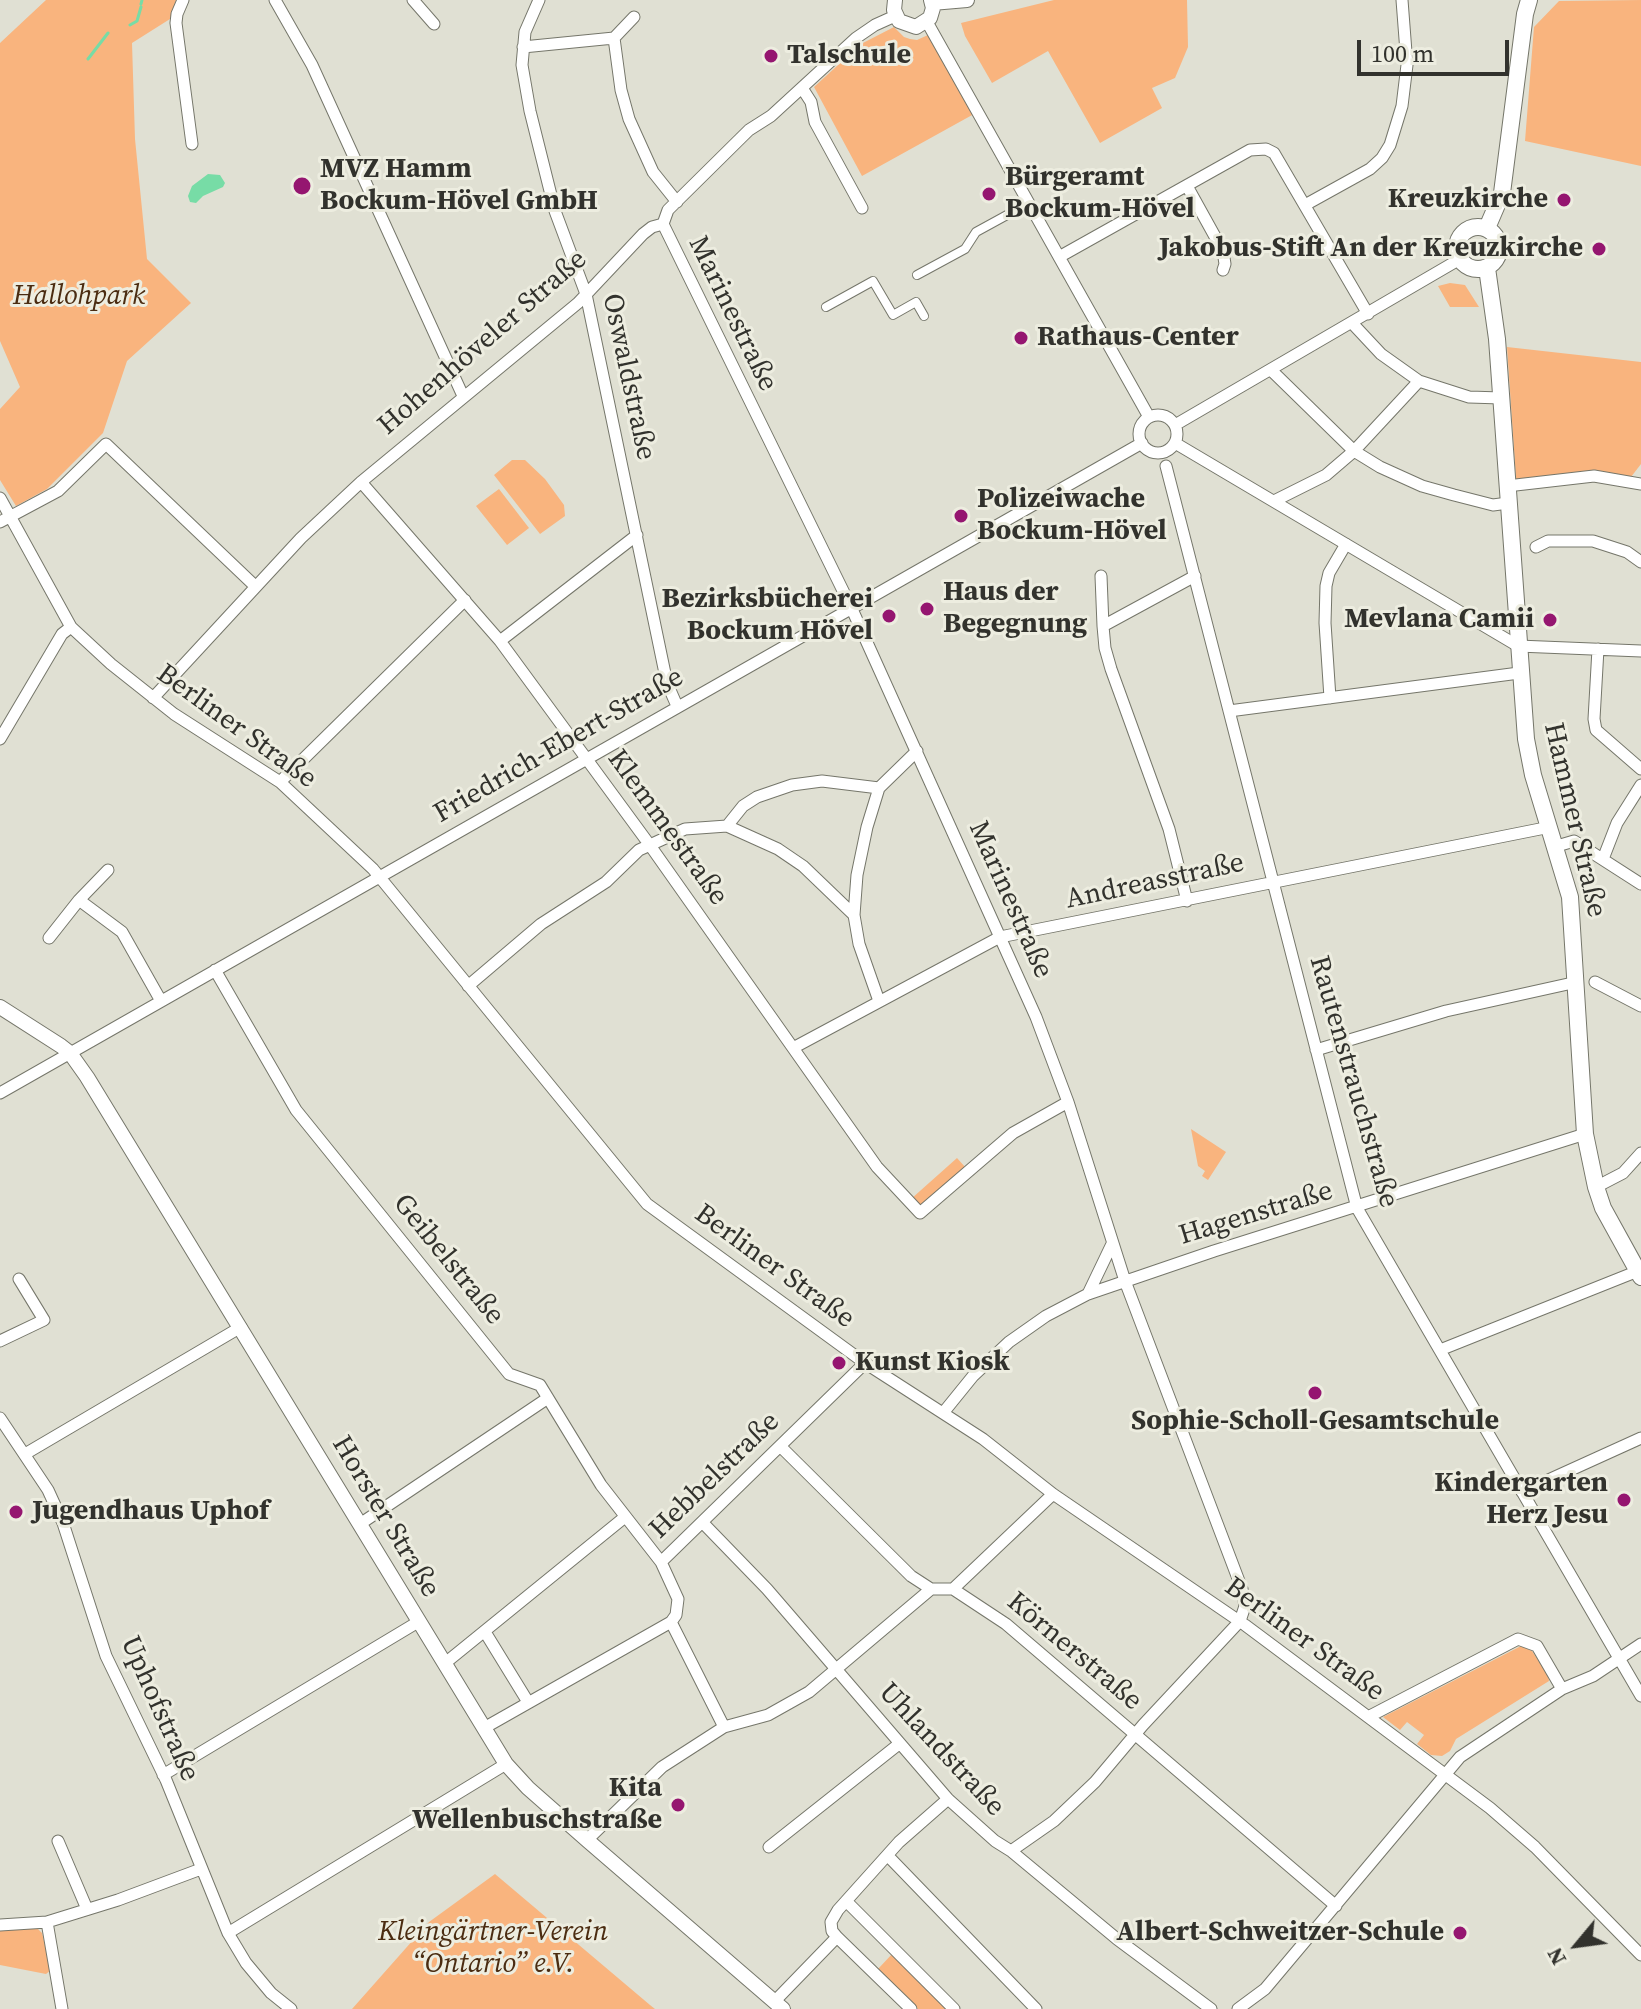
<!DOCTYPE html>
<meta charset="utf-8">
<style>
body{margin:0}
#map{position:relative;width:1641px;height:2009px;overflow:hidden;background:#e0e0d3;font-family:"Source Serif 4",serif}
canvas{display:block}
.north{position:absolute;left:1537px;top:1905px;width:80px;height:80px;-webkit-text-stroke:6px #edede0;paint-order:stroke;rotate:241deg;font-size:22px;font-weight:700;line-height:32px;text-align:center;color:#32322d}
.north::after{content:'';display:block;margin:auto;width:28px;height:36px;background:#32322d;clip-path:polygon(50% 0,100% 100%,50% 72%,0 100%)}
.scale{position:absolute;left:1357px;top:40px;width:152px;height:36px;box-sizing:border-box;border:4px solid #32322d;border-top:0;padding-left:10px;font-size:24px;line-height:28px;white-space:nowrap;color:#32322d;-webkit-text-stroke:6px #edede0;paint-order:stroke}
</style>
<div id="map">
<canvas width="1641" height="2009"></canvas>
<div class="north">N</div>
<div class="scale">100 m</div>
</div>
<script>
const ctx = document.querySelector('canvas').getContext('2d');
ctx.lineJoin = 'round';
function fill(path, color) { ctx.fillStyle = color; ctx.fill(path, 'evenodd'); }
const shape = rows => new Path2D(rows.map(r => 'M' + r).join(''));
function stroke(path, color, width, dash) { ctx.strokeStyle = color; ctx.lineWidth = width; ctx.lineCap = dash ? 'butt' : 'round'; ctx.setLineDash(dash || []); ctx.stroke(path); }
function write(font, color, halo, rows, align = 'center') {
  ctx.font = font + ' "Source Serif 4",serif'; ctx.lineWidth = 6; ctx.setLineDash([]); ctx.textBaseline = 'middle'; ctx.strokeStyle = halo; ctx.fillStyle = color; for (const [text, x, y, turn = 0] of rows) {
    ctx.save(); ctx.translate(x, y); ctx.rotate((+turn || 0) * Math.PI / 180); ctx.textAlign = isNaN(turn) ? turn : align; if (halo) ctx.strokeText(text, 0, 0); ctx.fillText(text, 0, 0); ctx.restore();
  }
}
fill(shape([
 [46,0,176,0,170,19,132,43,135,139,147,259,191,303,127,361,103,433,47,489,16,506,0,480,0,409,20,387,0,341,0,43],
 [1054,0,1187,0,1188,47,1175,78,1152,88,1162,108,1100,143,1048,51,992,83,965,36,961,23],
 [1641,0,1641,166,1525,141,1534,27,1559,1],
 [894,27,904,37,910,39,917,40,928,35,974,114,862,176,814,87,861,44],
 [1450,283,1465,285,1479,307,1450,307,1438,286],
 [1507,347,1641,362,1641,464,1631,477,1572,473,1516,479],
 [512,460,525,460,545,479,564,505,565,516,540,534,494,475],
 [499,489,529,528,507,545,476,506],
 [1191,1129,1226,1152,1208,1180,1202,1176,1205,1171,1198,1166],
 [957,1158,966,1168,920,1208,911,1199],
 [1521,1646,1532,1651,1548,1675,1549,1681,1456,1739,1450,1751,1442,1756,1431,1755,1417,1744,1424,1735,1407,1722,1400,1730,1383,1717],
 [495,1874,650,2005,655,2009,352,2009,429,1922],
 [36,1927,42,1933,51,1970,46,1974,0,1965,0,1929],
 [893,1953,947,2009,918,2009,878,1969]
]), '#f9b47e');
fill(shape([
 [208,174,220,175,225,183,223,187,203,196,196,203,190,202,188,196,192,186]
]), '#77dca6');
stroke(shape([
 [141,4,142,0],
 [130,25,137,21,141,7],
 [88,59,108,33]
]), '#77dca6', 3);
const pedestrian = shape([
 [917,275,965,249,976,232,1029,203],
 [826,307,873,281,893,315,916,302,924,316]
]);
const minor = shape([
 [183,0,177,14,176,23,192,144],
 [275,0,312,65,463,396],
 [413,0,434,24],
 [539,0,525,32,522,65,530,111,555,211,586,294,667,683,677,706],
 [927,22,1149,417],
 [614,38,634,17],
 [523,47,614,38,621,90,629,119,653,172,677,202],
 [802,88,811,102,815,122,862,208],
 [1187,186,1223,251,1225,264,1223,270],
 [1305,205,1370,169,1382,158,1390,145,1402,106,1407,65,1402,0],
 [663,224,851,607,1036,1017,1068,1102,1125,1281,1242,1589,1245,1606,1240,1621,1143,1725,1095,1782,1054,1821,1011,1851],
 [663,224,668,210,749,130,771,116,856,38,875,25,895,16],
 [1059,257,1250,150,1266,149,1274,153,1368,314],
 [1352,323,1381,354,1419,381,1469,397,1501,398],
 [1271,370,1354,451,1380,467,1422,486,1454,495,1493,505,1508,503],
 '1139 434a19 19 0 1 1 38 0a19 19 0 1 1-38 0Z',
 [1175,425,1460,259],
 [1175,443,1518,646,1641,651],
 [1166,466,1357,1208,1641,1696],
 [361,482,500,641,649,844,877,1167,920,1213,1013,1133,1068,1102],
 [1507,486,1594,476,1641,484],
 [0,498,71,627,111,664,174,714,280,782,373,869,647,1204,865,1363,983,1439,1053,1494,1245,1625,1490,1808,1535,1847,1641,1955],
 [1274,501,1326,475,1354,451,1419,381],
 [0,522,58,491,106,444,255,586],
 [1536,547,1548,541,1593,541,1627,552,1641,562],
 [1101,576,1103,626],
 [500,641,637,535],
 [1598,649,1594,719,1596,730,1641,769],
 [153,698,301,538,361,482,578,303,643,234,652,227,663,224],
 [1330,698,1325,623,1326,586,1329,573,1346,544],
 [1229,711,1519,673],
 [0,739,62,634,71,627],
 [280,782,465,600],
 [727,826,743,806,757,797,792,785,822,781,879,788],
 [1557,846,1574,841,1641,884],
 [1603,859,1617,823,1641,785],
 [79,900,122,932,161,1001],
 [1187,901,1169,829,1111,669,1105,648,1103,626,1195,576],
 [49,938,79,900,108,870],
 [215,970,296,1110,509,1374,540,1385,601,1485,661,1562],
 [1595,982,1641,1006],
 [468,986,541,924,606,882,639,850,685,829,727,826,778,849,803,866,854,915],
 [879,1001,859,944,854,915,857,875,867,827,879,788,917,751],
 [793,1048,1000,937,1550,827],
 [1316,1050,1446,1011,1577,982],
 [0,1093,1142,443],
 [1596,1187,1623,1173,1641,1153],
 [1088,1294,1112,1244],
 [0,1341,44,1320,19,1279],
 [1440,1350,1638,1271],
 [943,1413,973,1376,1009,1342,1046,1316,1088,1294,1214,1251,1585,1134],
 [0,1418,48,1490,63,1523,106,1656,166,1780,228,1933,246,1963,271,1993,291,2009],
 [781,1447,911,1576,931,1589,953,1589,1006,1624,1336,1906],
 [25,1454,241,1327],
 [1522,1492,1641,1438],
 [703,1523,767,1589,948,1799,995,1841,1011,1851,1117,1939,1211,2009],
 [360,1524,548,1398],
 [953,1589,1053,1494],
 [671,1622,724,1727],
 [485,1632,528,1702],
 [444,1664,625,1517],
 [1368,1717,1518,1639,1537,1646,1562,1689],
 [484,1728,671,1622,676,1615,678,1599,661,1562,865,1363],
 [163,1775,418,1622],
 [587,1840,662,1767,724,1727,768,1715,809,1692,931,1589],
 [58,1841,87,1909],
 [769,1847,899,1744],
 [888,1856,1036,2009],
 [846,1901,954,2009],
 [47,1922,62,2009],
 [0,1925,47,1922,118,1900,201,1869],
 [228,1933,506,1764],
 [837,1937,832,1931,831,1922,838,1910,899,1842,948,1799],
 [774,2002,837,1937,911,2009],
 [1238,2009,1265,1989,1460,1757,1562,1689,1593,1676,1641,1644]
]);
const tertiary = shape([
 [895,0,894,10,899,21,916,27,930,18,933,8,931,0],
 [932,3,967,0],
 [0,1007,61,1046,70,1053,87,1077,506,1764,528,1788,587,1840,783,2009]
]);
const secondary = shape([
 '1457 248a21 21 0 1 1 42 0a21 21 0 1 1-42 0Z',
 [1487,228,1502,193,1525,14,1529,0],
 [1487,268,1497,339,1526,739,1533,775,1570,897,1585,1134,1596,1187,1603,1208,1641,1277]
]);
stroke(pedestrian, '#75766a', 10);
stroke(minor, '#75766a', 13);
stroke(tertiary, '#75766a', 16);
stroke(secondary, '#75766a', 18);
stroke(pedestrian, '#fff', 8);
stroke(minor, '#fff', 11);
stroke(tertiary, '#fff', 14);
stroke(secondary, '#fff', 16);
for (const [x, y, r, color] of [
 [771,56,8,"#951670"],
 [302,186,10,"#951670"],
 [989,194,8,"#951670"],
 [1564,200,8,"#951670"],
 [1599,249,8,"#951670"],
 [1021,338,8,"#951670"],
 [961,516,8,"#951670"],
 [927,609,8,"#951670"],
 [889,616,8,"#951670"],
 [1550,620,8,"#951670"],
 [839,1363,8,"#951670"],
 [1315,1393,8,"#951670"],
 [1624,1500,8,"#951670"],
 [16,1512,8,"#951670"],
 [678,1805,8,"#951670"],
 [1460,1933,8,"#951670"]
]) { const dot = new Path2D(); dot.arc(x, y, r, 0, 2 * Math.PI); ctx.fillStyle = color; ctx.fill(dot); stroke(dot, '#edede0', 3); }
write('bold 28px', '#32322d', '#edede0', [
 ["Talschule",787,56],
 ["MVZ Hamm",320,170],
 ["Bockum-Hövel GmbH",320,202],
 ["Bürgeramt",1005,178],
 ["Bockum-Hövel",1005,210],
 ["Kreuzkirche",1548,200,"right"],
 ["Jakobus-Stift An der Kreuzkirche",1583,249,"right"],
 ["Rathaus-Center",1037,338],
 ["Polizeiwache",977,500],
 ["Bockum-Hövel",977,532],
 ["Haus der",943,593],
 ["Begegnung",943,625],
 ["Bezirksbücherei",873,600,"right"],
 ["Bockum Hövel",873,632,"right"],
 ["Mevlana Camii",1534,620,"right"],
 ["Kunst Kiosk",855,1363],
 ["Sophie-Scholl-Gesamtschule",1315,1422,"center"],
 ["Kindergarten",1608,1484,"right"],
 ["Herz Jesu",1608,1516,"right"],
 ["Jugendhaus Uphof",32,1512],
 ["Kita",662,1789,"right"],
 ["Wellenbuschstraße",662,1821,"right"],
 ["Albert-Schweitzer-Schule",1444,1933,"right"]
], 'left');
write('italic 28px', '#4b2c11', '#edede0', [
 ["Hallohpark",79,297],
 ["Kleingärtner-Verein",493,1933],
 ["“Ontario” e.V.",493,1965]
]);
write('28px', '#32322d', '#edede0', [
 ["Marinestraße",732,314,64],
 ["Hohenhöveler Straße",483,343,-41],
 ["Oswaldstraße",628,377,78],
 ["Berliner Straße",236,727,36],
 ["Friedrich-Ebert-Straße",559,746,-30],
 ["Hammer Straße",1574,820,77],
 ["Klemmestraße",667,828,54],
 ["Andreasstraße",1155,882,-12],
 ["Marinestraße",1010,900,66],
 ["Rautenstrauchstraße",1353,1082,74],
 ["Hagenstraße",1256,1214,-17],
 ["Geibelstraße",448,1260,51],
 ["Berliner Straße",774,1267,36],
 ["Hebbelstraße",715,1476,-44],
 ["Horster Straße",385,1517,59],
 ["Berliner Straße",1304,1640,36],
 ["Körnerstraße",1074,1652,40],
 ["Uphofstraße",159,1709,66],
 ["Uhlandstraße",941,1750,47]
]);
</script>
